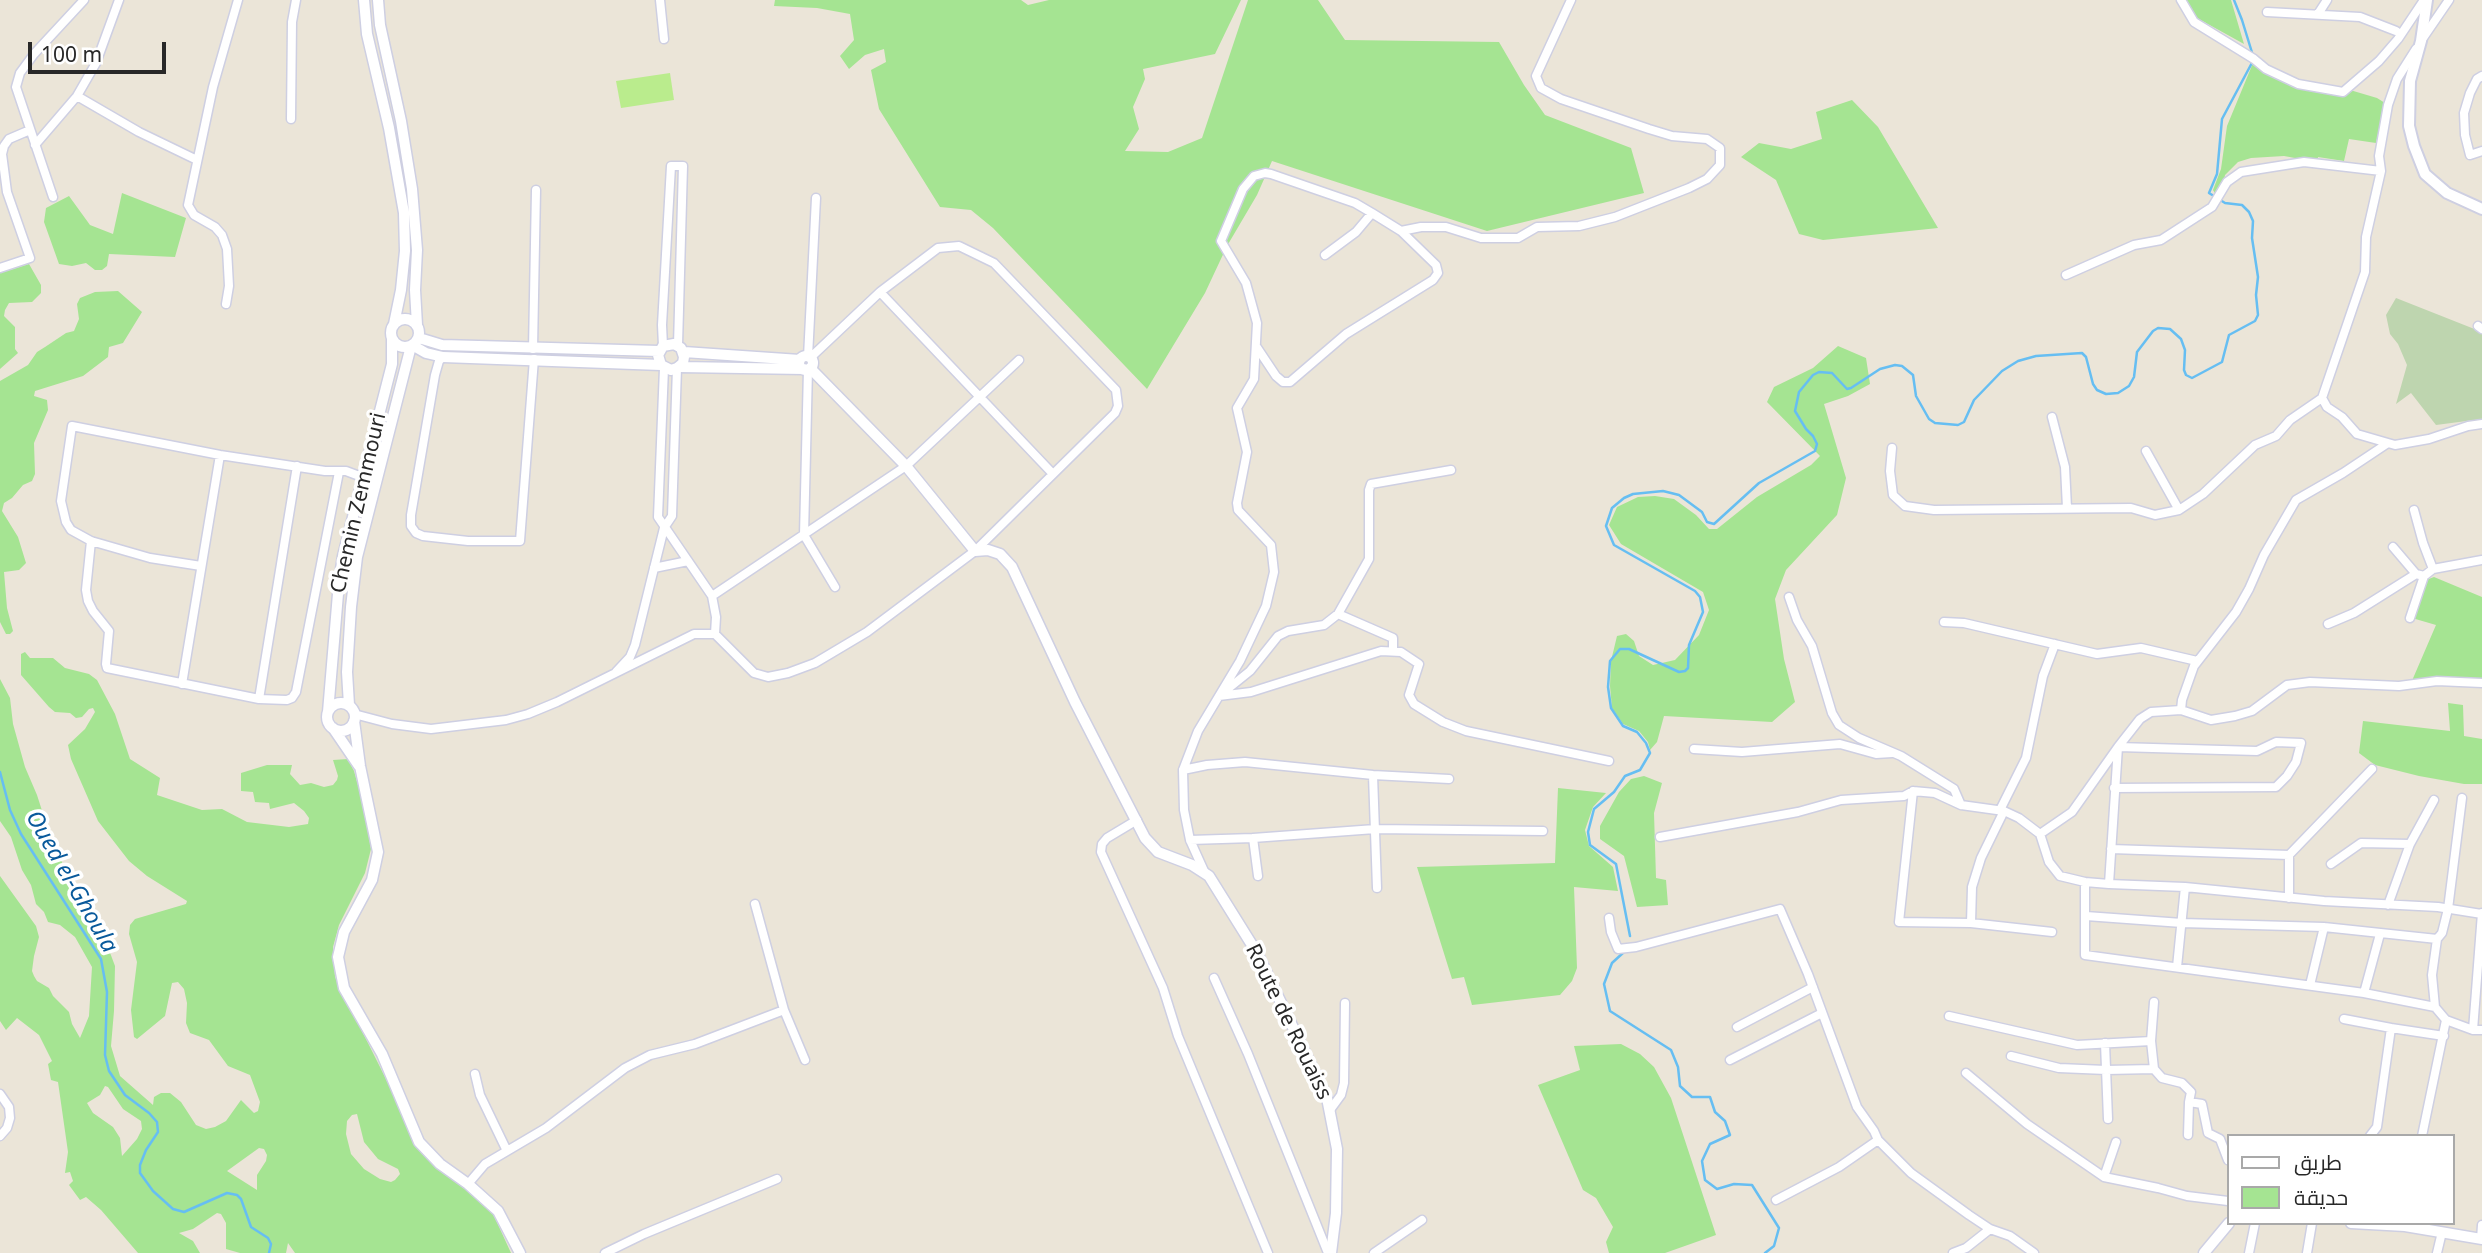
<!DOCTYPE html>
<meta charset="utf-8">
<style>
body{margin:0}
#map{position:relative;width:2482px;height:1253px;overflow:hidden;background:#ebe5d8;font-family:"Noto Sans",Cairo,sans-serif}
canvas{display:block}
.legend{position:absolute;left:2227px;top:1134px;width:228px;height:91px;box-sizing:border-box;background:#fff;border:2px solid #a9a9a9;margin:0;padding:9px 12px;list-style:none;font-size:21px;color:#282828}
.legend li{display:flex;align-items:center;gap:14px;height:35px}
.legend b{width:35px;border:2px solid #a9a9a9}
.scale{position:absolute;left:28px;top:42px;width:138px;height:32px;box-sizing:border-box;border:4px solid #282828;border-top:0;padding-left:9px;font-size:21px;line-height:24px;white-space:nowrap;color:#282828;-webkit-text-stroke:5px #fff;paint-order:stroke}
</style>
<div id="map">
<canvas width="2482" height="1253"></canvas>
<ul class="legend">
<li><b style="height:9px;background:#fff"></b>طريق</li>
<li><b style="height:19px;background:#a5e492"></b>حديقة</li>
</ul>
<div class="scale">100 m</div>
</div>
<script>
const ctx = document.querySelector('canvas').getContext('2d');
ctx.lineJoin = 'round';
function fill(path, color) { ctx.fillStyle = color; ctx.fill(path, 'evenodd'); }
const shape = rows => new Path2D(rows.map(r => 'M' + r).join(''));
function stroke(path, color, width, dash) { ctx.strokeStyle = color; ctx.lineWidth = width; ctx.lineCap = dash ? 'butt' : 'round'; ctx.setLineDash(dash || []); ctx.stroke(path); }
function write(font, color, halo, rows, align = 'center') {
  ctx.font = font + ' "Noto Sans",sans-serif'; ctx.lineWidth = 7; ctx.setLineDash([]); ctx.textBaseline = 'middle'; ctx.strokeStyle = halo; ctx.fillStyle = color; for (const [text, x, y, turn = 0] of rows) {
    ctx.save(); ctx.translate(x, y); ctx.rotate((+turn || 0) * Math.PI / 180); ctx.textAlign = isNaN(turn) ? turn : align; if (halo) ctx.strokeText(text, 0, 0); ctx.fillText(text, 0, 0); ctx.restore();
  }
}
fill(shape([
 [775,0,1021,0,1028,5,1049,0,1241,0,1215,54,1143,69,1145,79,1133,107,1139,129,1125,151,1168,152,1202,138,1248,0,1318,0,1345,40,1499,42,1524,85,1545,115,1631,148,1644,193,1487,231,1272,161,1257,195,1227,246,1205,293,1147,389,993,228,971,210,940,207,879,109,871,70,886,62,884,49,865,55,849,69,840,56,854,40,850,14,817,8,774,6],
 [2186,0,2231,0,2244,44,2197,18],
 [2253,63,2298,86,2350,90,2377,98,2385,103,2376,143,2349,139,2344,161,2318,157,2317,162,2284,156,2251,158,2238,162,2225,175,2223,185,2216,195,2213,190,2221,169,2227,126],
 [1852,100,1878,127,1938,228,1823,240,1799,234,1776,180,1741,157,1759,143,1791,149,1822,139,1816,112],
 [122,193,186,218,175,257,109,254,107,266,102,270,95,270,86,263,72,266,59,264,44,222,46,208,69,196,90,225,113,234],
 [29,264,41,285,41,293,32,302,9,303,5,310,4,316,15,327,15,349,18,353,0,369,0,273],
 [118,291,142,312,123,343,109,347,108,357,83,376,35,391,34,396,47,400,48,410,34,443,35,474,32,481,23,485,12,498,4,503,2,511,18,537,26,563,19,570,4,572,7,608,13,631,10,634,6,634,0,622,0,381,28,365,37,352,45,347,66,333,74,331,79,319,77,304,80,298,95,292],
 [1838,346,1866,358,1870,384,1848,396,1824,404,1846,478,1837,515,1786,570,1775,599,1784,659,1795,702,1772,722,1664,716,1657,742,1650,750,1648,742,1639,731,1623,724,1612,708,1610,686,1611,661,1617,636,1626,634,1634,641,1639,656,1653,665,1675,660,1699,635,1709,610,1703,592,1621,544,1609,525,1617,507,1638,497,1655,496,1674,499,1696,515,1709,529,1717,529,1757,497,1811,465,1820,456,1767,402,1774,387,1813,368],
 [2434,577,2482,597,2482,681,2411,683,2436,625,2412,618,2426,580],
 [25,652,30,658,53,658,65,668,89,674,97,680,115,714,130,759,160,778,157,795,202,810,222,809,247,822,289,827,308,824,309,818,304,811,294,803,270,809,269,803,255,802,253,792,241,791,241,773,267,765,292,765,290,774,300,785,311,783,324,787,333,785,337,780,338,776,333,760,348,759,354,771,363,803,371,849,365,873,339,925,333,947,335,977,397,1101,406,1125,419,1148,490,1207,511,1253,295,1253,288,1243,286,1253,240,1253,226,1249,226,1223,221,1214,217,1213,193,1229,179,1233,193,1241,200,1253,138,1253,101,1210,86,1197,80,1200,69,1185,73,1181,70,1172,65,1173,68,1152,58,1082,51,1080,48,1064,52,1061,39,1035,17,1018,6,1030,0,1021,0,876,36,926,39,937,34,956,32,971,34,976,37,981,49,988,53,996,69,1012,72,1024,80,1038,89,1016,92,967,75,937,60,925,48,922,44,912,36,904,31,885,22,870,11,837,0,821,0,679,10,698,13,724,25,767,37,795,53,845,95,926,106,942,115,966,114,1011,111,1046,120,1076,153,1105,154,1097,161,1093,170,1093,181,1102,196,1125,206,1129,215,1127,226,1121,241,1100,254,1113,258,1111,260,1102,250,1075,228,1066,209,1040,190,1033,186,1023,187,1003,184,989,178,982,172,983,165,1016,137,1039,134,1037,131,1010,137,962,129,934,130,925,135,919,186,904,187,901,147,876,129,861,98,821,71,759,68,745,85,729,95,712,93,708,89,709,82,717,76,718,70,713,55,712,49,707,21,675,21,654],
 [105,1086,108,1087,123,1109,141,1121,142,1129,137,1139,122,1156,120,1138,113,1127,93,1113,87,1103,100,1095],
 [357,1114,364,1142,378,1159,398,1169,400,1174,395,1180,391,1182,380,1179,364,1169,351,1154,346,1134,347,1121,352,1115],
 [259,1148,264,1149,267,1155,266,1161,257,1175,257,1190,227,1171],
 [2448,703,2463,705,2464,736,2482,739,2482,784,2464,784,2419,776,2375,765,2359,753,2363,721,2450,731],
 [1644,776,1662,783,1654,813,1656,878,1666,880,1668,905,1637,907,1624,856,1600,839,1600,826,1619,792,1631,779],
 [1558,788,1606,793,1593,807,1585,830,1589,846,1613,867,1618,891,1574,887,1577,968,1572,981,1560,995,1472,1005,1464,977,1452,979,1417,867,1555,863],
 [1621,1044,1640,1054,1654,1067,1671,1098,1716,1235,1665,1253,1609,1253,1606,1242,1613,1227,1596,1198,1583,1190,1538,1085,1580,1070,1574,1046]
]), '#a5e492');
fill(shape([
 [2396,298,2482,332,2482,419,2436,425,2411,393,2396,404,2407,365,2398,344,2390,334,2386,315]
]), '#bed5af');
fill(shape([
 [670,73,674,100,621,108,616,81]
]), '#baec8d');
stroke(shape([
 [0,772,10,810,21,834,101,959,107,992,105,1055,109,1071,125,1095,149,1113,157,1122,158,1132,146,1150,140,1165,140,1173,153,1191,173,1209,184,1212,227,1193,237,1195,241,1199,251,1227,268,1238,271,1244,269,1253],
 [1630,936,1616,864,1590,845,1588,832,1594,809,1614,792,1625,776,1640,770,1650,753,1646,743,1637,732,1623,726,1611,708,1608,687,1610,661,1620,649,1629,649,1679,672,1685,671,1688,668,1689,645,1703,612,1700,597,1695,591,1614,545,1606,526,1612,508,1624,498,1633,494,1663,491,1679,495,1702,512,1707,522,1714,524,1759,483,1815,451,1817,444,1813,436,1806,429,1795,411,1799,392,1813,375,1819,372,1832,373,1847,389,1851,388,1880,369,1895,365,1902,366,1913,375,1916,396,1929,419,1935,423,1958,425,1964,422,1974,400,2002,371,2018,361,2036,356,2082,353,2086,357,2093,384,2097,390,2106,394,2118,393,2129,386,2134,377,2137,352,2153,331,2158,328,2170,329,2181,339,2185,350,2184,370,2186,375,2192,378,2222,362,2229,335,2255,321,2258,315,2256,295,2258,277,2252,238,2253,221,2249,212,2242,205,2225,203,2209,193,2217,174,2222,119,2254,59,2242,20,2234,0],
 [1624,952,1612,963,1604,984,1610,1011,1671,1050,1678,1067,1680,1086,1692,1097,1710,1097,1715,1112,1725,1121,1730,1135,1710,1144,1702,1161,1705,1180,1717,1189,1734,1184,1752,1185,1779,1228,1774,1246,1765,1253]
]), '#66bef2', 2.5);
const minor = shape([
 [660,0,664,39],
 [2181,0,2194,22,2254,59,2266,69,2298,84,2343,92,2379,61,2398,39,2424,0],
 [2267,12,2360,17,2396,31],
 [2318,14,2327,0],
 [2423,38,2449,0],
 [2482,76,2477,79,2470,93,2464,113,2465,135,2470,155,2482,151],
 [77,96,139,132,197,160],
 [291,119,292,22,296,0],
 [35,145,77,96,96,63,119,0],
 [53,197,16,87,20,73,34,54,84,0],
 [1372,213,1401,231,1421,227,1446,227,1481,238,1518,238,1537,227,1579,226,1615,217,1689,188,1707,179,1720,165,1720,148,1707,139,1672,136,1649,129,1561,99,1541,88,1536,76,1571,0],
 [0,268,30,258,7,192,2,154,4,146,9,139,30,130],
 [2066,275,2134,245,2161,240,2212,207,2227,182,2241,172,2304,162,2381,171],
 [880,292,1053,474],
 [226,304,229,286,227,249,222,235,215,227,194,215,188,205,213,87,238,0],
 [2478,326,2482,329],
 [663,346,662,325,671,166,683,166,678,345],
 [1256,346,1276,376,1283,382,1290,382,1346,334,1433,280,1438,273,1436,265,1401,231],
 [533,349,536,190],
 [443,357,439,361,435,375,411,515,411,526,416,533,423,536,468,541,520,541,534,359],
 [808,357,816,198],
 [664,368,658,517,712,596,716,617,715,634],
 [808,369,804,535,835,587],
 [2052,417,2065,467,2067,508],
 [2482,424,2468,426,2429,439,2395,445,2388,443,2343,473,2296,500,2264,555,2249,589,2236,612,2194,666,2182,700,2181,710,2151,712,2140,719,2118,747,2109,884,2185,887,2324,901,2438,907,2482,914],
 [2388,443,2357,434,2342,417,2327,407,2322,398,2365,272,2366,237,2381,171,2379,156,2388,105,2397,79,2416,49],
 [1892,448,1890,471,1893,495,1905,506,1934,510,2131,508,2155,515,2179,510,2203,494,2255,445,2276,436,2290,420,2322,398],
 [2146,451,2179,510],
 [1451,470,1371,484,1369,490,1369,559,1338,614,1324,625,1288,631,1278,636,1250,671,1219,696,1251,692,1381,651,1401,652,1419,664,1409,695,1414,704,1443,722,1466,731,1609,761],
 [2414,510,2423,543,2433,569],
 [91,541,86,590,88,601,93,611,109,631,106,664,107,668,259,699,287,700,292,698,296,692,339,472],
 [2393,547,2416,574],
 [201,566,150,558,91,541,71,530,66,522,61,501,72,426,220,455,325,471,346,471,362,477],
 [654,568,688,561],
 [712,596,906,466,1019,360],
 [1789,597,1797,620,1812,646,1832,713,1839,725,1859,738,1901,756,1954,789,1961,805],
 [1338,614,1393,638,1393,651],
 [2410,618,2424,576],
 [1944,622,1964,623,2097,654,2141,648,2197,661],
 [2328,624,2354,613,2416,574,2424,576,2433,569,2482,560],
 [616,672,630,657,635,645,664,528,672,516,677,368],
 [182,684,220,455],
 [259,699,297,466],
 [2181,710,2211,720,2235,716,2252,711,2287,685,2310,682,2399,686,2437,681,2482,683],
 [354,714,392,724,431,729,506,720,528,714,557,702,694,634,715,634,754,673,768,677,788,673,815,663,867,632,975,551,1115,413,1118,406,1116,390,994,263,959,246,938,248,880,292,810,358],
 [1694,749,1742,752,1840,744,1876,754,1892,753],
 [1183,770,1207,765,1245,762,1373,775,1449,779],
 [1373,775,1377,888],
 [1913,791,1899,922,1971,923,2052,932],
 [2000,810,2026,758,2043,676,2055,644],
 [1137,820,1107,838,1102,844,1101,852,1163,988,1178,1036,1268,1253],
 [2040,834,2072,812,2118,747,2257,751,2276,742,2301,743,2296,762,2287,776,2276,787,2114,788],
 [1660,837,1798,812,1841,800,1904,796,1913,791,1935,793,1961,805,2004,811,2019,818,2040,834,2049,862,2060,876,2085,882,2109,884],
 [1253,838,1258,876],
 [1190,840,1253,838,1375,829,1543,831],
 [2111,849,2289,855,2372,769],
 [2289,855,2289,898],
 [2331,864,2361,843,2410,844],
 [1204,871,1190,840,1184,810,1183,770,1198,731,1240,661,1266,606,1274,572,1271,545,1238,510,1237,503,1247,452,1237,408,1254,379,1257,323,1246,283,1221,241,1243,189,1254,176,1265,173,1271,174,1355,203,1372,213,1356,232,1325,255],
 [2085,882,2085,955,2364,993,2435,1007,2446,1020,2473,1030,2482,1030],
 [755,904,784,1010,805,1060],
 [2388,905,2410,844,2434,800],
 [2086,916,2182,923,2324,927,2437,939],
 [1609,918,1611,932,1618,949,1636,947,1780,909,1808,974,1857,1107,1874,1131,1878,1140,1911,1173,1969,1215,1990,1229,2010,1236,2034,1253],
 [1971,923,1972,887,1981,858,2004,811],
 [2177,967,2185,887],
 [1214,978,1248,1054,1328,1253],
 [2310,985,2324,927],
 [2364,993,2380,934],
 [2154,1002,2151,1041,2154,1069,2162,1078,2182,1083,2191,1092,2189,1102,2202,1104,2208,1133,2220,1139,2228,1160],
 [2435,1007,2432,975,2437,939,2442,933,2448,909,2462,798],
 [1949,1016,2077,1045,2151,1041],
 [2344,1019,2391,1028],
 [1737,1027,1813,987],
 [2473,1030,2482,913],
 [2105,1043,2108,1119],
 [2011,1056,2059,1068,2106,1070,2154,1069],
 [1730,1060,1822,1013],
 [1966,1073,2027,1124,2104,1177,2158,1188,2187,1196,2228,1201],
 [475,1074,480,1095,507,1151],
 [0,1094,9,1107,10,1118,7,1128,0,1136],
 [1330,1110,1341,1095,1344,1083,1345,1003],
 [2188,1135,2189,1102],
 [2370,1136,2377,1127,2391,1028,2444,1036],
 [2422,1136,2446,1020],
 [2104,1177,2116,1142],
 [468,1184,485,1164,546,1128,625,1068,650,1055,695,1044,784,1010],
 [1776,1200,1839,1167,1878,1140],
 [2481,1239,2482,1225],
 [605,1253,644,1234,777,1179],
 [1374,1253,1422,1220],
 [1953,1253,1966,1248,1990,1229],
 [2249,1253,2255,1223],
 [2307,1253,2312,1223],
 [2437,1253,2442,1232]
]);
const tertiary = shape([
 [364,0,367,34,389,128,404,213,405,251,401,290,394,324],
 [378,0,380,25,401,121,412,189,417,250,415,290,417,325],
 '391 333a14 14 0 1 1 28 0a14 14 0 1 1-28 0Z',
 [419,338,442,345,659,351],
 [412,345,426,353,443,357,661,365,671,370,677,368,683,363,684,357,681,348,674,344,663,346,658,355,661,365],
 [684,352,800,360],
 '799 363a7 7 0 1 1 14 0a7 7 0 1 1-14 0Z',
 [680,367,804,369],
 [810,368,906,466,975,551,988,550,1000,554,1012,567,1075,702,1145,838,1158,852,1192,865,1209,876,1257,953,1327,1098,1337,1149,1336,1213,1331,1253],
 '327 717a14 14 0 1 1 28 0a14 14 0 1 1-28 0Z',
 [349,705,347,672,351,607,357,557,411,346],
 [328,712,339,582,343,556,392,364,392,338],
 [354,721,360,766,378,852,372,880,344,932,338,957,344,988,382,1054,419,1142,440,1164,468,1184,498,1211,520,1253],
 [333,728,359,766],
 [2351,1223,2405,1226,2482,1239],
 [2204,1253,2229,1223]
]);
const secondary = shape([
 [2427,0,2421,41,2410,81,2409,126,2414,146,2425,174,2447,193,2482,209]
]);
stroke(minor, '#cecfe2', 11);
stroke(tertiary, '#cecfe2', 13);
stroke(secondary, '#cecfe2', 14);
stroke(minor, '#fff', 8);
stroke(tertiary, '#fff', 10);
stroke(secondary, '#fff', 10);
write('21px', '#282828', '#fff', [
 ["Chemin Zemmouri",359,503,-77],
 ["Route de Rouaiss",1288,1022,64]
]);
write('italic 23px', '#08599b', '#fff', [
 ["Oued el-Ghoula",71,882,60]
]);
</script>
